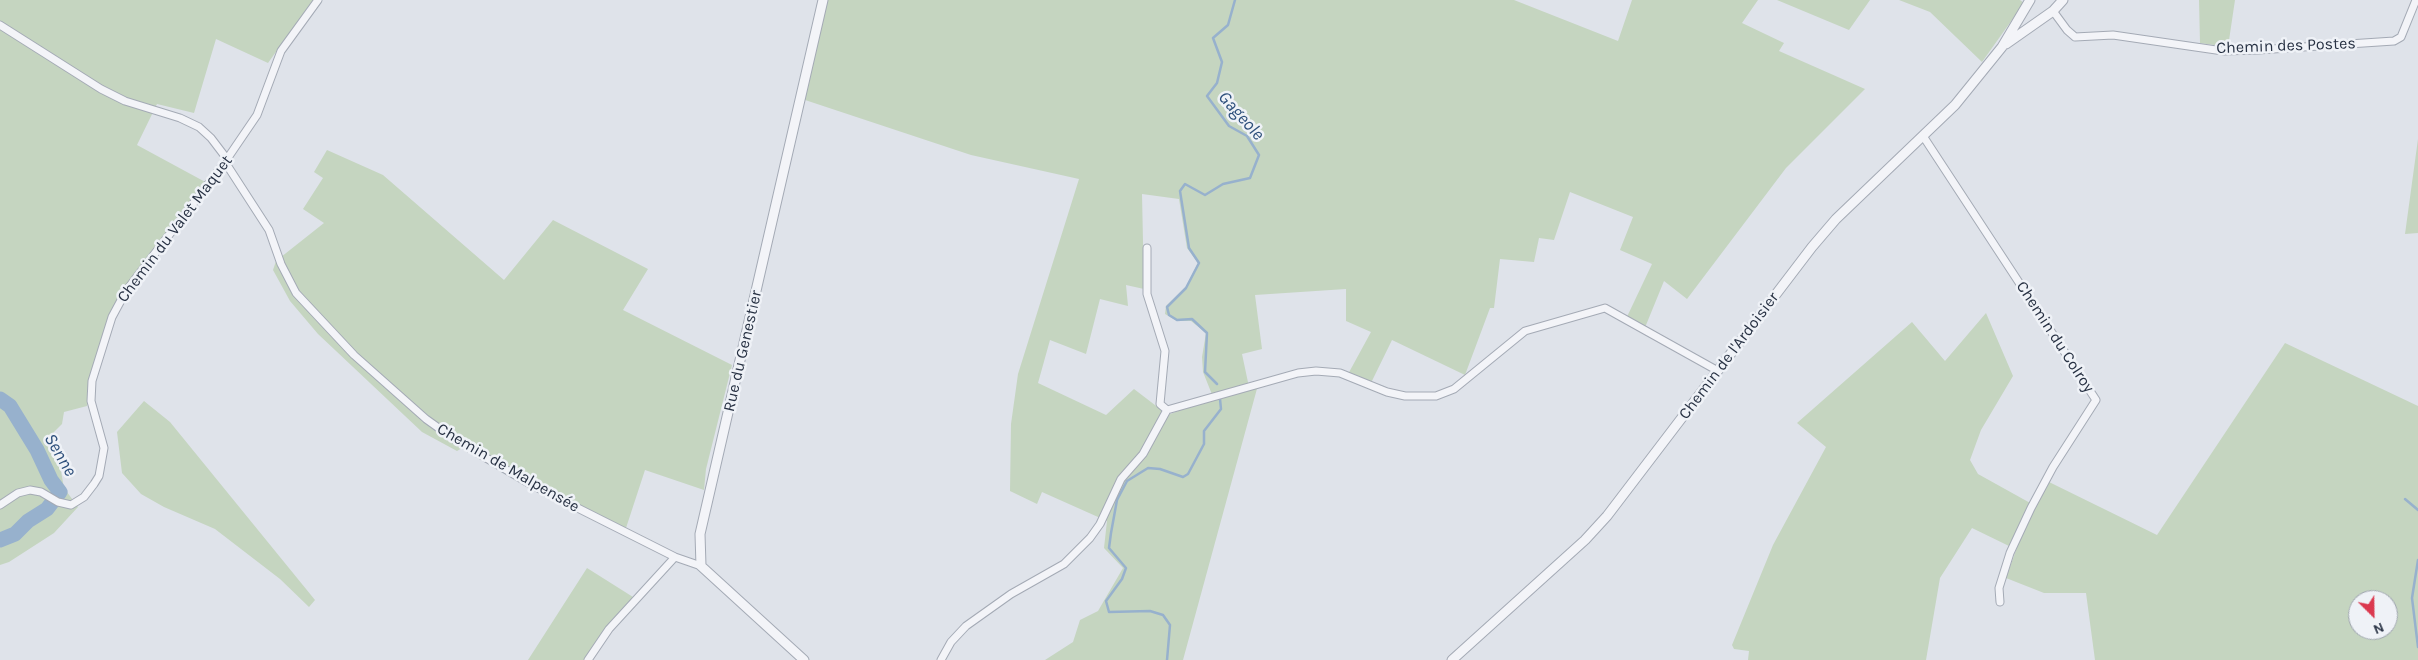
<!DOCTYPE html>
<meta charset="utf-8">
<style>
body{margin:0}
#map{position:relative;width:2418px;height:660px;overflow:hidden;background:#dfe3ea;font-family:Karla,sans-serif}
canvas{display:block}
.north{position:absolute;left:2348px;top:590px;width:50px;height:50px;box-sizing:border-box;background:#eff2f7;border:1px solid #9fa5af;border-radius:50%;rotate:157deg;font-size:14px;font-weight:700;line-height:20px;text-align:center;color:#273143}
.north::after{content:'';display:block;margin:auto;width:18px;height:22px;background:#db394f;clip-path:polygon(50% 0,100% 100%,50% 72%,0 100%)}
</style>
<div id="map">
<canvas width="2418" height="660"></canvas>
<div class="north">N</div>
</div>
<script>
const ctx = document.querySelector('canvas').getContext('2d');
ctx.lineJoin = 'round';
function fill(path, color) { ctx.fillStyle = color; ctx.fill(path, 'evenodd'); }
const shape = rows => new Path2D(rows.map(r => 'M' + r).join(''));
function stroke(path, color, width, dash) { ctx.strokeStyle = color; ctx.lineWidth = width; ctx.lineCap = dash ? 'butt' : 'round'; ctx.setLineDash(dash || []); ctx.stroke(path); }
function write(font, color, halo, rows, align = 'center') {
  ctx.font = font + ' Karla,sans-serif'; ctx.lineWidth = 5; ctx.setLineDash([]); ctx.textBaseline = 'middle'; ctx.strokeStyle = halo; ctx.fillStyle = color; for (const [text, x, y, turn = 0] of rows) {
    ctx.save(); ctx.translate(x, y); ctx.rotate((+turn || 0) * Math.PI / 180); ctx.textAlign = isNaN(turn) ? turn : align; if (halo) ctx.strokeText(text, 0, 0); ctx.fillText(text, 0, 0); ctx.restore();
  }
}
fill(shape([
 [0,0,313,0,268,63,216,39,194,113,157,104,137,145,209,184,122,302,106,337,87,406,64,412,62,424,54,432,64,488,78,507,54,533,9,562,0,565],
 [818,0,1514,0,1618,41,1632,0,1758,0,1742,23,1784,43,1779,51,1865,89,1786,168,1687,299,1664,281,1644,330,1625,321,1652,264,1620,250,1633,217,1570,192,1554,240,1539,238,1534,262,1500,259,1494,308,1490,308,1465,375,1392,340,1370,385,1347,376,1371,332,1346,321,1346,289,1255,295,1262,349,1242,354,1249,387,1258,385,1183,660,1045,660,1073,642,1080,620,1098,611,1123,568,1104,548,1107,521,1042,492,1037,504,1010,491,1011,424,1018,374,1079,179,971,155,796,97],
 [1142,194,1179,199,1187,248,1198,263,1186,287,1166,306,1165,314,1177,321,1191,321,1206,333,1202,357,1203,372,1213,397,1168,415,1134,389,1106,415,1038,383,1050,340,1086,354,1100,299,1128,306,1126,285,1144,289],
 [1777,0,1870,0,1849,30],
 [1899,0,2020,0,2024,3,1982,62,1930,12],
 [2199,0,2235,0,2228,47,2200,43],
 [2418,139,2418,233,2405,234],
 [327,150,383,175,504,280,553,220,648,269,623,310,732,365,706,469,704,490,645,470,626,528,464,447,457,451,422,432,318,334,290,301,273,270,276,261,324,223,303,209,323,178,314,172],
 [1986,313,2013,376,1981,430,1970,460,1978,474,2032,504,2009,546,1972,528,1940,578,1926,660,1748,660,1749,651,1734,649,1732,645,1773,545,1826,447,1797,423,1912,322,1945,361],
 [2285,343,2418,406,2418,660,2095,660,2086,593,2044,593,2006,578,2024,528,2049,482,2157,535],
 [2358,600,2388,600,2388,630,2358,630],
 [144,401,170,422,315,600,309,607,280,579,215,529,164,507,141,494,122,473,117,432],
 [587,568,633,597,591,650,587,660,528,660]
]), '#c5d5c0');
stroke(shape([
 [1217,384,1205,372,1207,333,1192,319,1177,320,1169,315,1167,307,1186,288,1199,263,1189,248,1180,191,1185,184,1205,195,1223,184,1250,178,1259,155,1247,136,1229,126,1207,96,1217,83,1222,62,1213,38,1228,25,1235,0],
 [2405,499,2418,510],
 [2418,560,2412,598,2418,647],
 [1167,660,1170,625,1163,615,1150,611,1109,612,1106,601,1122,579,1126,568,1109,548,1111,533,1117,500,1127,481,1148,468,1160,469,1183,477,1188,474,1204,444,1204,431,1221,409,1220,399]
]), '#97b1cd', 2.5);
stroke(shape([
 [0,399,10,406,37,450,51,480,60,492,47,509,28,521,15,534,0,540]
]), '#97b1cd', 15);
const minor = shape([
 [2053,11,2067,30,2075,37,2113,35,2223,51,2258,50,2394,41,2401,37,2416,0],
 [0,25,101,89,125,101,180,118,199,127,211,138,227,159],
 [1923,136,2096,400,2053,467,2031,508,2010,553,1999,588,2000,602],
 [225,162,269,230,281,264,296,293,354,355,426,419,454,439,532,485,675,557,701,566],
 [1147,248,1147,294,1165,351,1160,404,1167,410],
 [0,505,18,493,30,490,41,492,58,502,71,505,84,497,94,484,99,476,104,448,91,401,92,381,112,317,126,291,225,162,257,115,281,51,318,0],
 [588,660,609,629,675,557],
 [941,660,951,642,966,626,1011,594,1064,564,1090,538,1100,524,1121,479,1143,454,1167,410,1298,373,1316,371,1340,373,1387,392,1405,396,1436,396,1454,389,1525,331,1605,308,1718,371]
]);
const tertiary = shape([
 [2006,44,2053,11,2063,0],
 [804,660,701,566,700,534,823,0],
 [1452,660,1585,540,1607,516,1812,247,1836,219,1955,105,2002,47,2030,0]
]);
stroke(minor, '#a4aab5', 9);
stroke(tertiary, '#a4aab5', 11);
stroke(minor, '#f3f4f8', 7);
stroke(tertiary, '#f3f4f8', 9);
write('16px', '#273143', '#eff2f7', [
 ["Chemin des Postes",2286,46,-2],
 ["Chemin du Valet Maquet",175,229,-53],
 ["Chemin du Colroy",2055,337,57],
 ["Rue du Genestier",743,351,-77],
 ["Chemin de l'Ardoisier",1729,356,-53],
 ["Chemin de Malpensée",508,468,30]
]);
write('italic 18px', '#2d4f7b', '#eff2f7', [
 ["Gageole",1241,116,48],
 ["Senne",60,455,60]
]);
</script>
